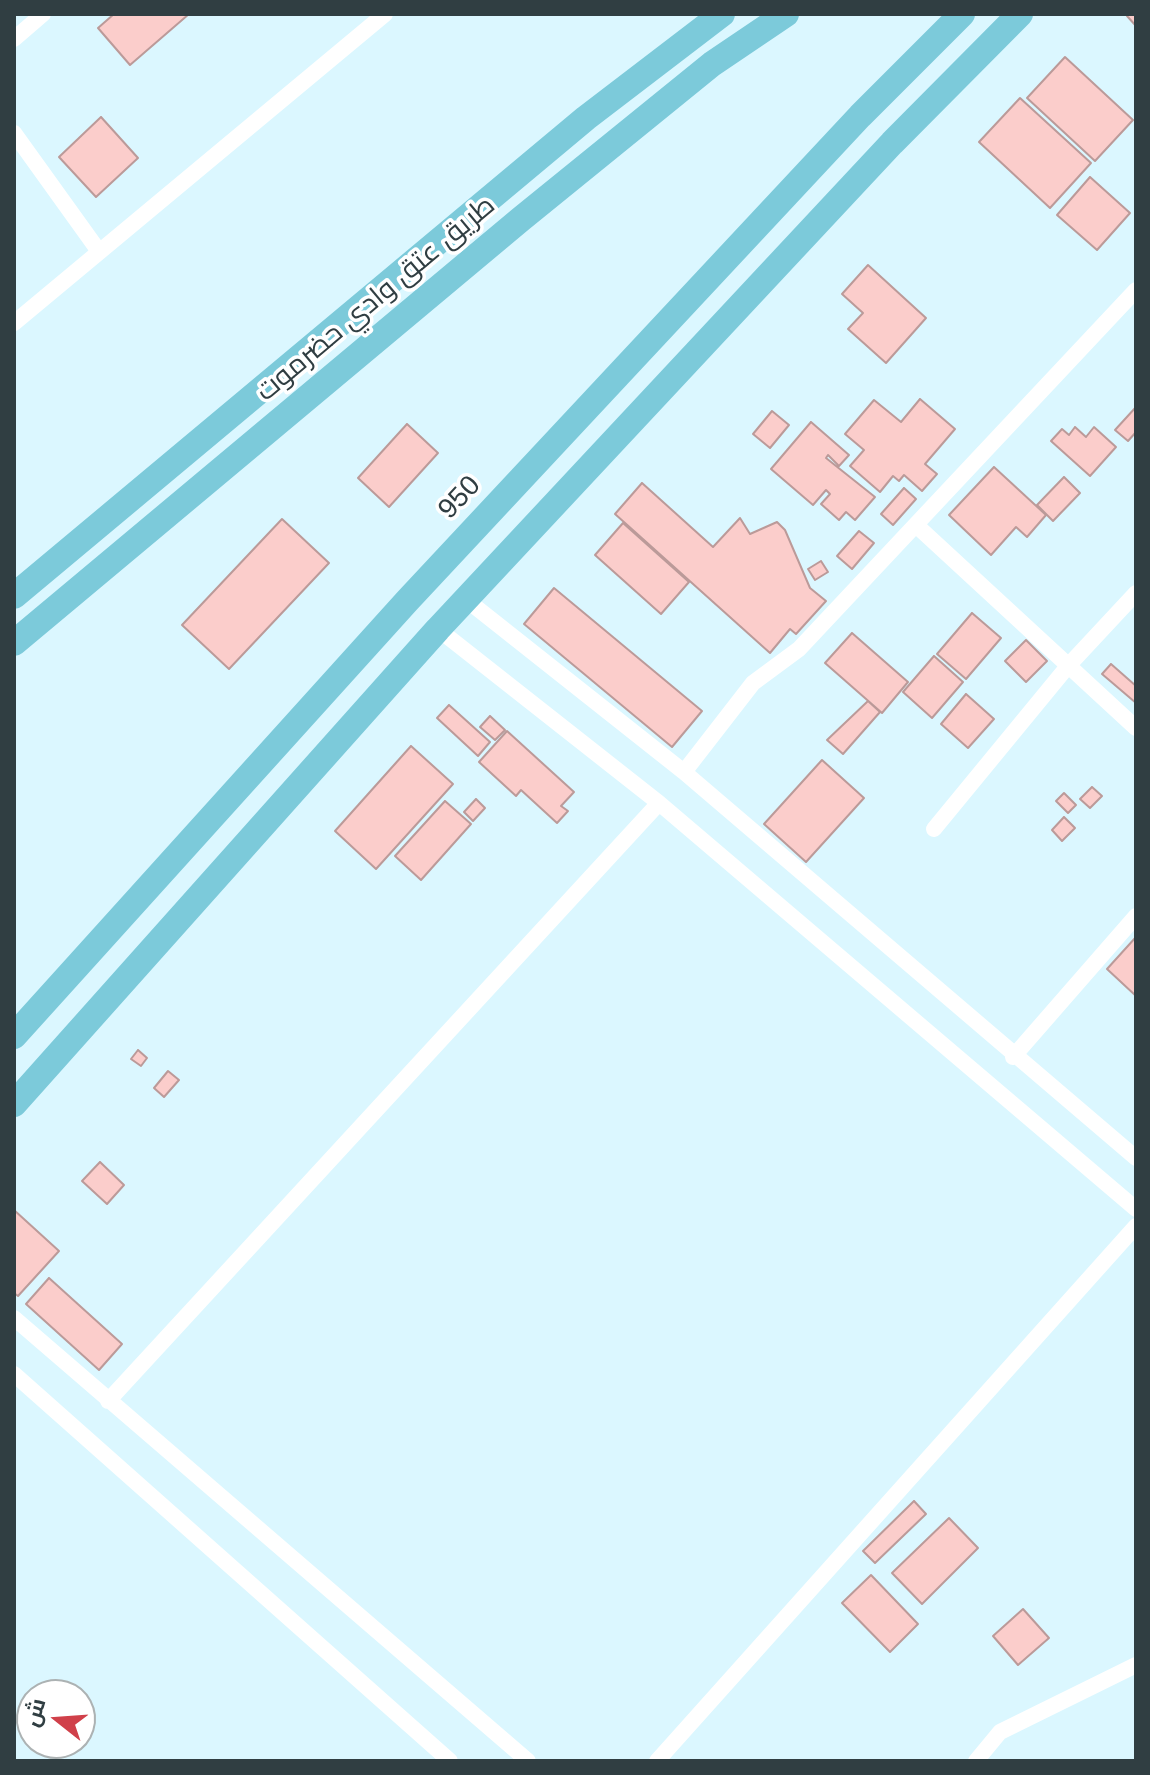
<!DOCTYPE html>
<meta charset="utf-8">
<style>
body{margin:0}
#map{position:relative;width:1150px;height:1775px;overflow:hidden;background:#dbf7ff;font-family:Arial,Cairo,sans-serif}
canvas{display:block}
.frame{position:absolute;inset:0;border:16px solid #303e42;pointer-events:none}
.north{position:absolute;left:16px;top:1679px;width:80px;height:80px;box-sizing:border-box;background:#fff;border:2px solid #acb2b3;border-radius:50%;rotate:287deg;font-size:22px;font-weight:700;line-height:32px;text-align:center;color:#303e42}
.north::after{content:'';display:block;margin:auto;width:28px;height:36px;background:#d0404a;clip-path:polygon(50% 0,100% 100%,50% 72%,0 100%)}
</style>
<div id="map">
<canvas width="1150" height="1775"></canvas>
<div class="frame"></div>
<div class="north">ش</div>
</div>
<script>
const ctx = document.querySelector('canvas').getContext('2d');
ctx.lineJoin = 'round';
function fill(path, color) { ctx.fillStyle = color; ctx.fill(path, 'evenodd'); }
const shape = rows => new Path2D(rows.map(r => 'M' + r).join(''));
function stroke(path, color, width, dash) { ctx.strokeStyle = color; ctx.lineWidth = width; ctx.lineCap = dash ? 'butt' : 'round'; ctx.setLineDash(dash || []); ctx.stroke(path); }
function write(font, color, halo, rows, align = 'center') {
  ctx.font = font + ' Arial,Cairo,sans-serif'; ctx.lineWidth = 7; ctx.setLineDash([]); ctx.textBaseline = 'middle'; ctx.strokeStyle = halo; ctx.fillStyle = color; for (const [text, x, y, turn = 0] of rows) {
    ctx.save(); ctx.translate(x, y); ctx.rotate((+turn || 0) * Math.PI / 180); ctx.textAlign = isNaN(turn) ? turn : align; if (halo) ctx.strokeText(text, 0, 0); ctx.fillText(text, 0, 0); ctx.restore();
  }
}
const building = shape([
 [114,14,189,14,130,65,98,28,114,14],
 [1129,14,1136,14,1136,26,1127,16,1129,14],
 [1065,57,1133,120,1095,161,1027,98,1065,57],
 [1020,98,1091,163,1050,208,979,142,1020,98],
 [101,117,138,158,96,197,59,157,101,117],
 [1090,177,1130,213,1097,250,1057,215,1090,177],
 [868,265,926,318,886,363,848,329,863,313,842,294,868,265],
 [920,399,955,429,925,464,937,474,922,491,904,475,899,481,893,476,880,492,850,466,864,450,845,434,874,400,901,422,920,399],
 [1136,407,1136,432,1128,441,1115,430,1136,407],
 [772,411,789,425,770,448,753,434,772,411],
 [811,422,849,455,839,466,828,455,826,458,875,497,855,520,846,512,839,520,821,504,830,494,826,490,813,505,771,469,811,422],
 [407,424,438,453,389,507,358,478,407,424],
 [1075,427,1086,437,1094,427,1116,447,1090,476,1051,441,1062,429,1069,435,1075,427],
 [994,467,1046,515,1027,537,1016,527,991,555,949,515,994,467],
 [1064,477,1080,493,1053,521,1037,505,1064,477],
 [642,483,713,547,740,518,750,534,777,522,785,530,810,588,826,601,796,634,790,629,770,653,615,514,642,483],
 [904,488,916,499,893,525,881,514,904,488],
 [282,519,329,563,229,669,182,625,282,519],
 [623,523,689,582,661,614,595,555,623,523],
 [859,531,874,543,852,569,837,556,859,531],
 [821,561,828,572,815,580,808,569,821,561],
 [554,588,702,711,672,747,524,624,554,588],
 [972,613,1001,638,966,679,937,654,972,613],
 [852,633,908,682,882,713,825,663,852,633],
 [1026,640,1047,661,1026,682,1005,661,1026,640],
 [934,656,963,682,932,718,903,692,934,656],
 [1111,664,1136,686,1136,703,1102,674,1111,664],
 [966,694,994,719,968,748,941,724,966,694],
 [868,701,880,712,843,754,827,740,868,701],
 [449,705,490,742,478,756,437,718,449,705],
 [490,716,505,730,495,740,480,727,490,716],
 [507,731,574,792,561,806,568,811,557,823,521,790,516,796,479,762,507,731],
 [411,746,453,784,376,869,335,831,411,746],
 [822,760,864,798,806,862,764,824,822,760],
 [1092,787,1102,796,1090,808,1080,799,1092,787],
 [1064,793,1076,805,1068,813,1056,801,1064,793],
 [476,799,485,808,473,821,464,812,476,799],
 [445,801,471,824,421,880,395,856,445,801],
 [1064,817,1075,828,1062,841,1052,830,1064,817],
 [1136,937,1136,996,1107,969,1136,937],
 [138,1050,147,1058,141,1066,131,1059,138,1050],
 [168,1071,179,1080,164,1097,154,1088,168,1071],
 [100,1162,124,1185,107,1204,82,1181,100,1162],
 [14,1210,59,1251,18,1296,14,1293,14,1210],
 [49,1278,122,1344,99,1370,26,1304,49,1278],
 [914,1501,926,1514,875,1563,863,1551,914,1501],
 [949,1518,978,1548,922,1604,892,1573,949,1518],
 [871,1575,918,1624,890,1652,842,1603,871,1575],
 [1023,1609,1049,1638,1018,1665,993,1636,1023,1609]
]);
fill(building, '#fbcdcb');
stroke(building, '#bb9a99', 2);
stroke(shape([
 [14,39,43,14],
 [14,133,98,250],
 [14,323,385,14],
 [917,526,1136,728],
 [468,601,684,772,1136,1158],
 [438,629,659,803,1136,1209],
 [684,772,753,683,799,649,1136,290],
 [934,829,1068,666,1136,593],
 [1013,1057,1136,916],
 [14,1318,528,1761],
 [14,1374,450,1761],
 [108,1401,659,803],
 [657,1761,1136,1226],
 [976,1761,1000,1732,1136,1665]
]), '#fff', 16);
stroke(shape([
 [14,596,586,118,722,14],
 [14,643,521,219,712,64,786,14],
 [14,1036,407,601,860,116,962,14],
 [14,1104,438,629,892,143,1020,14]
]), '#7ccada', 26);
write('28px', '#303e42', '#fff', [
 ["طريق عتق وادي حضرموت",376,299,-40],
 ["950",460,498,-47]
]);
</script>
